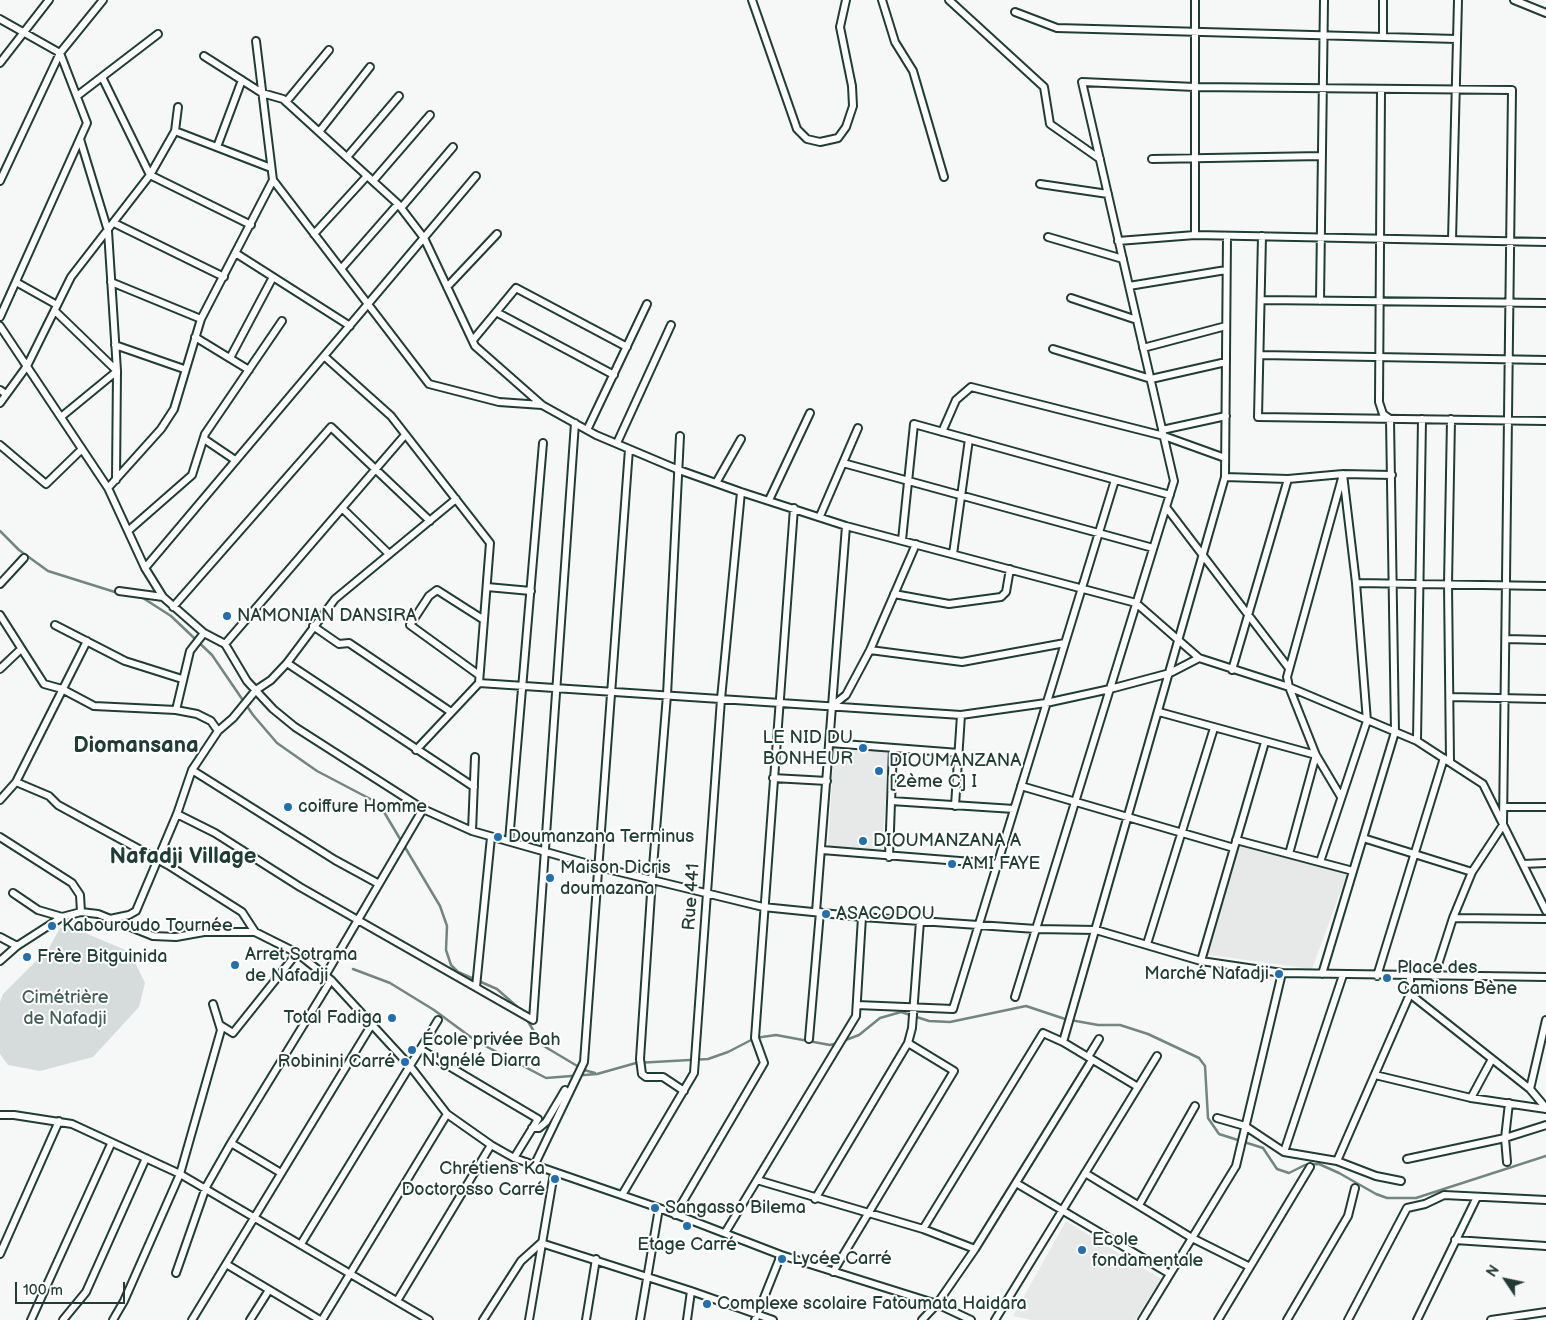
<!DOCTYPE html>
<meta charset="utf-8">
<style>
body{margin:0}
#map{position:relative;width:1546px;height:1320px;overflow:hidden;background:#f6f7f7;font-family:"Balsamiq Sans",sans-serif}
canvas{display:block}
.north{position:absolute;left:1481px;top:1255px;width:50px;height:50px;-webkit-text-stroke:4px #fff;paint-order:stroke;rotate:304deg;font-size:14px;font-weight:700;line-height:20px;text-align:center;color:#1f3d34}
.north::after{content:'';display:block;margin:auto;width:18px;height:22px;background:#1f3d34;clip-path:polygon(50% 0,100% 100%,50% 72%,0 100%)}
.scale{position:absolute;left:15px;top:1282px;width:110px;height:22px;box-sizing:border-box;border:2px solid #1f3d34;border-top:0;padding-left:6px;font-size:15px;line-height:18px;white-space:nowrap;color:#1f3d34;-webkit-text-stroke:4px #fff;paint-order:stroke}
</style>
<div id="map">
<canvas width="1546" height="1320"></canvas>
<div class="north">N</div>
<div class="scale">100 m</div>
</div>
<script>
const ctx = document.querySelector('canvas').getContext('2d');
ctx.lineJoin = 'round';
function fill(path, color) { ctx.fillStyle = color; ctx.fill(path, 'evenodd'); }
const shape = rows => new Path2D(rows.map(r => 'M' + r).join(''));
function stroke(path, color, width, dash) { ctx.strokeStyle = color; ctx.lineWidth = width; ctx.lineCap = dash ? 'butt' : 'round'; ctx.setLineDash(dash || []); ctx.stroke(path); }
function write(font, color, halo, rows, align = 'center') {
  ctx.font = font + ' "Balsamiq Sans",sans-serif'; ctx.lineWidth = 4; ctx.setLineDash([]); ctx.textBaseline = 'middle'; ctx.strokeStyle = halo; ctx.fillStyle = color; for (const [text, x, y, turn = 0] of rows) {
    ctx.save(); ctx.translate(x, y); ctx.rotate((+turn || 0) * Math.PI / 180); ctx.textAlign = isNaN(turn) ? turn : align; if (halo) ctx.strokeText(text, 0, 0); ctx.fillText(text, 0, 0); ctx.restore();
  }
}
fill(shape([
 [834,748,890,752,881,852,828,847],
 [1236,845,1347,874,1312,969,1203,954],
 [1066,1221,1161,1279,1135,1320,1031,1320,1013,1316]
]), '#e6e9e8');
fill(shape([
 [71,927,130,952,145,983,139,1007,93,1057,40,1071,8,1065,0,1054,0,1002,3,994,49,948,60,928]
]), '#d6dcdb');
stroke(shape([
 [0,531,19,550,48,571,118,593],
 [128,595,143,598,171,616,212,655,253,715,277,743,317,771,376,802,384,812,440,906,447,926,446,950,451,965,458,972,497,989,522,1011],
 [353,969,390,983,434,1010,476,1041,546,1078,597,1074,636,1063,708,1059,728,1052,755,1038,776,1035,830,1045,838,1043],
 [526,1018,542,1045,584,1070,595,1073],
 [843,1041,859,1035,880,1018,901,1012,929,1021,950,1022,1026,1006,1065,1019,1098,1025,1120,1025,1148,1034,1199,1058,1205,1066,1208,1118,1219,1134,1263,1148,1277,1169,1289,1173,1305,1165,1319,1164,1339,1173,1376,1194,1387,1198,1416,1198,1546,1156]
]), '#72857f', 2.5);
const street = shape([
 [752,0,797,129,807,139,820,142,838,138,846,127,853,106,852,86,840,27,846,0],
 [882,0,895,42,913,71,944,177],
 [949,0,1044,87,1050,124,1100,159],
 [1195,0,1195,235],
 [1514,0,1546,13],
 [1015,12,1057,28,1457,39],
 [0,19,60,53,87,123,0,317],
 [1383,36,1383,0],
 [256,41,273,180,429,384,499,402,542,405],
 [204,56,262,93,283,99,398,204,424,238,475,346,542,405,596,435,679,470,741,492,846,526,1136,603,1199,658,1289,687,1417,741,1483,784,1546,911],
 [0,63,49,0],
 [102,77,150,175,251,225],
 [77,96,158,34],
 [286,102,329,50],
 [175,131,271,168],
 [319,132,370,67],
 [80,139,108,231,117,371,116,480],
 [217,147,242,80],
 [347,157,399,96],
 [1152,159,1322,156],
 [0,181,60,53,103,0],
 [373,181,430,115],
 [1040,184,1108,194],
 [401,208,453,147],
 [114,223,224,277],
 [314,234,367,176],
 [1262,236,1258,417,1546,421],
 [1048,237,1123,259],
 [1452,240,1458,0],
 [1118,241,1195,235,1546,242],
 [237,254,350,326],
 [341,269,398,204],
 [16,282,57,305],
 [111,282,201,319],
 [1129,286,1226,270],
 [447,287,497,234],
 [1071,298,1137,320],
 [1261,300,1546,303],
 [1320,301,1324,0],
 [55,311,117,371,61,417],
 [496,312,614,375],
 [0,326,108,488,145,568,163,597,204,633,225,644,247,681,273,709,295,727,423,809,472,831,599,867,763,907,862,917,1036,929,1096,930,1201,961,1282,973,1546,977],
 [195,337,249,370],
 [473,340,516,288,627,347],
 [115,345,184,369],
 [1143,348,1226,326],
 [1053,349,1151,379,1226,362],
 [1260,355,1546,360],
 [324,356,391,416,490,543,479,683,416,750],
 [230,358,273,277],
 [0,390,6,394],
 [0,403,27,366,71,277,150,175,175,131,178,107],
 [587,430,647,304],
 [1162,430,1226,416],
 [942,432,956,400,971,387,1164,436,1225,458],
 [680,436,667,695,652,879,640,1059,642,1074,646,1077,663,1077,684,1091],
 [204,439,235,460],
 [617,443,671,325],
 [0,445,46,484,82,449],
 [843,463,1153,548],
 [1225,477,1288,479,1343,474,1392,475],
 [716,483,741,439],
 [108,488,161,429,174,409,201,319,273,180],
 [769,500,810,413],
 [1166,507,1288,667],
 [342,508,389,554],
 [820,516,858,428],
 [128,531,192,475,205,434,282,321],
 [902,540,914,424,1170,495],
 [953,554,969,439],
 [145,568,476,176],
 [1356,583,1546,586],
 [0,584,24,558],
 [487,587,531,591],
 [119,591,163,597],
 [894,594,949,604,1001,597,1006,592,1010,569],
 [173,607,331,427,430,521],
 [0,615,44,684,62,689,94,706,176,710,190,651,204,633],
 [55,625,125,661,182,679],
 [313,626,339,644,349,643,451,712],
 [1506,639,1546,640],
 [225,644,405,435],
 [870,650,962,662,1065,643],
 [287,663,474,787],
 [0,669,21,649],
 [1232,670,1288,479],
 [479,675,410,625,429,596,437,590,484,620],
 [479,683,961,715,1046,703,1110,689,1170,673,1199,658],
 [1450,697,1546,699],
 [832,706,846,695,870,650,916,544],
 [176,710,197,714,211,721,218,731],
 [1159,712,1316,755,1289,854],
 [1417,741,1422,419],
 [830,743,959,753],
 [1450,761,1448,584,1451,419],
 [192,770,335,860,379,884],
 [773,778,827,781],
 [16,782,49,796,58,805,168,865,242,912,255,932],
 [1021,786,1234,848],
 [1341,797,1316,755,1289,687,1287,677,1342,478],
 [0,800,16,782,87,641],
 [891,801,1014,809],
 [955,806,961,715],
 [1504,807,1546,807],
 [177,814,215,833,300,887,533,1020,575,423],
 [472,831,475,757],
 [0,837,72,883,80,895,81,912],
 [1363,838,1472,872],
 [1236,840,1353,871],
 [509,841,543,443],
 [822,850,997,864],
 [889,857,893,748],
 [1320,862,1367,721,1356,583,1343,474],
 [1523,864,1546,863],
 [13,893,38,910,62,917],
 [816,912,846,526],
 [1453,918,1546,919],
 [110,919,129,915,136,911,177,814,192,770,218,731,233,718,256,690,271,680,287,663,335,599,456,499],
 [0,937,17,946],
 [1147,944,1214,728],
 [0,961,17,946,62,917,81,912,98,914,153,936,176,937,204,932,255,932,297,953,331,980,410,1066,447,1114,491,1145,514,1158,659,1208,781,1255,937,1304,971,1320],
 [1201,961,1265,742],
 [1322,974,1395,732,1390,419,1383,414,1379,402,1381,89],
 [325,976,423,809],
 [1377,976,1444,758],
 [476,987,491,837],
 [1410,994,1530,1089,1546,1020],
 [1015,997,1174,481,1082,82,1195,87,1512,90,1503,825,1472,872,1453,918,1434,977],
 [857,1005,953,1009,1115,480],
 [220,1025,233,1033,297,953],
 [809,1039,820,912],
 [1063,1042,1225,477,1227,236],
 [420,1049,538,1119,514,1158],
 [1088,1057,1099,1039],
 [1375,1075,1471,1098,1546,1109],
 [1530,1089,1546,1108],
 [1471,1098,1492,1059],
 [0,1115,14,1115,72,1124,180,1174,429,1320],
 [1217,1118,1245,1126,1284,1152,1337,1161,1376,1176,1401,1181],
 [532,1128,539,1128,546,1122,565,1090],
 [231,1143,281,1173],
 [1284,1152,1343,975],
 [1407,1159,1505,1138,1546,1125],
 [1337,1161,1410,994,1410,977],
 [1507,1162,1505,1138,1509,1103],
 [534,1166,584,1062,629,449],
 [1085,1173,1192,1238,1250,1267],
 [757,1180,923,1229,975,1249],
 [1016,1183,1170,1274],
 [622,1195,694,1073,721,699,741,492],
 [815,1199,908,1043,912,1028,920,921],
 [1139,1205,1195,1106],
 [675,1215,764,1063,755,1038,794,508],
 [923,1229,1043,1033,1063,1042,1138,1087],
 [725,1233,856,1016,862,917],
 [1455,1240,1546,1246],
 [301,1244,438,1020],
 [0,1254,59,1121],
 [226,1264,320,1320],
 [833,1272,954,1071,908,1043],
 [176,1273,206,1187,231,1143,331,980],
 [397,1301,491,1145],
 [31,1320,111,1144],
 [63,1320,86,1292,146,1158],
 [113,1320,124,1301,180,1174,221,1030,213,1004],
 [192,1320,372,1024],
 [250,1320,269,1290],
 [322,1320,447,1114],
 [483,1320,521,1261,541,1243,691,1291,773,1320],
 [529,1320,554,1173],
 [586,1320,596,1259],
 [640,1320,659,1208],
 [687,1320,691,1291],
 [755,1320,781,1255],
 [922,1320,937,1304,975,1249,1092,1060],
 [995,1320,1157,1056],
 [1142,1320,1236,1166,1282,973],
 [1218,1320,1310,1167],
 [1287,1320,1348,1216,1355,1188],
 [1348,1320,1407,1208,1425,1204,1444,1195,1546,1200],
 [1417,1320,1477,1197],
 [1491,1320,1546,1312]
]);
stroke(street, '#1f3d34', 10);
stroke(street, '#fff', 6);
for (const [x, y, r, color] of [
 [227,616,5,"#1f6fb2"],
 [863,748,5,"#1f6fb2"],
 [879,771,5,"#1f6fb2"],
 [288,807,5,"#1f6fb2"],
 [498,837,5,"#1f6fb2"],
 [863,841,5,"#1f6fb2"],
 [952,864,5,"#1f6fb2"],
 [550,878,5,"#1f6fb2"],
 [826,914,5,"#1f6fb2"],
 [52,926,5,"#1f6fb2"],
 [27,957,5,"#1f6fb2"],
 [235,965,5,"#1f6fb2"],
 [1279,974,5,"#1f6fb2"],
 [1387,978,5,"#1f6fb2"],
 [392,1018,5,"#1f6fb2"],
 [412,1050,5,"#1f6fb2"],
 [405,1062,5,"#1f6fb2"],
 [555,1179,5,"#1f6fb2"],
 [655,1208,5,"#1f6fb2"],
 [687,1226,5,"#1f6fb2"],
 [1082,1250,5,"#1f6fb2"],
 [782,1259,5,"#1f6fb2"],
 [707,1304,5,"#1f6fb2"]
]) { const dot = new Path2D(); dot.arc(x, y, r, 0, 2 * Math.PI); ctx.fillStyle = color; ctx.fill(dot); stroke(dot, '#fff', 2); }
write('18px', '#1f3d34', '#fff', [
 ["NAMONIAN DANSIRA",237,616],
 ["LE NID DU",853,738,"right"],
 ["BONHEUR",853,759,"right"],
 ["DIOUMANZANA",889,761],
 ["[2ème C] I",889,782],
 ["coiffure Homme",298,807],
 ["Doumanzana Terminus",508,837],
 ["DIOUMANZANA A",873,841],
 ["AMI FAYE",962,864],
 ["Maison Dicris",560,868],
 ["doumazana",560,889],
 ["ASACODOU",836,914],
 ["Kabouroudo Tournée",62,926],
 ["Arret Sotrama",245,955],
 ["de Nafadji",245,976],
 ["Frère Bitguinida",37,957],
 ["Place des",1397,968],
 ["Camions Bène",1397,989],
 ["Marché Nafadji",1269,974,"right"],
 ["Total Fadiga",382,1018,"right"],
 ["École privée Bah",422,1040],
 ["N'gnélé Diarra",422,1061],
 ["Robinini Carré",395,1062,"right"],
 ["Chrétiens Ka",545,1169,"right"],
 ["Doctorosso Carré",545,1190,"right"],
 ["Sangasso Bilema",665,1208],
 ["Ecole",1092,1240],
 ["fondamentale",1092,1261],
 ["Etage Carré",687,1245,"center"],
 ["Lycée Carré",792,1259],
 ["Complexe scolaire Fatoumata Haidara",717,1304]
], 'left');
write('18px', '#1f3d34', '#fff', [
 ["Rue 441",692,897,-86]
]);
write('18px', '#445d55', '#fff', [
 ["Cimétrière",65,998],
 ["de Nafadji",65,1019]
]);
write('bold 22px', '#1f3d34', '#fff', [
 ["Diomansana",136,746],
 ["Nafadji Village",183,857]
]);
</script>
